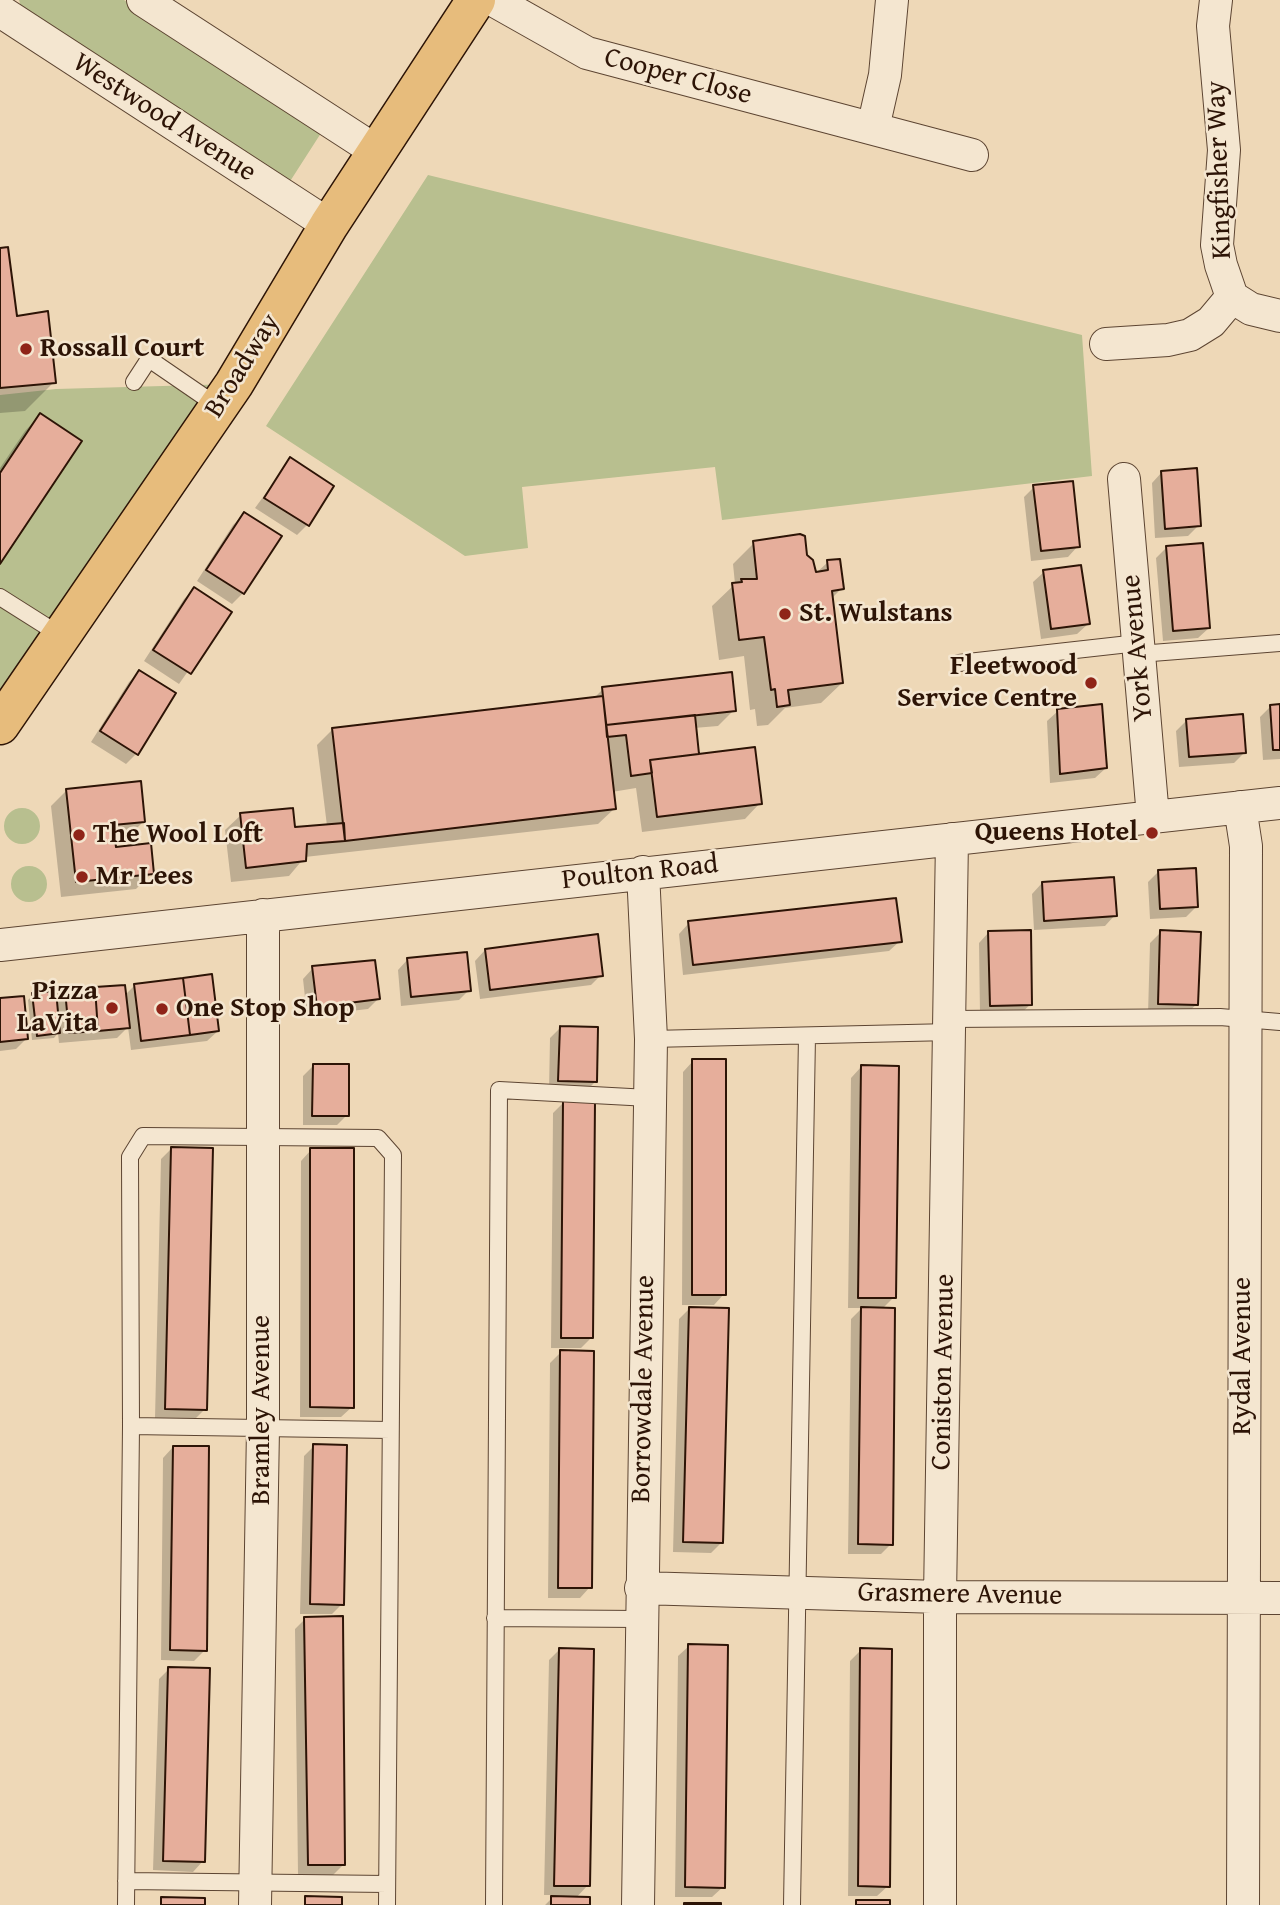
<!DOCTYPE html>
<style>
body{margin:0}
canvas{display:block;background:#eed8b7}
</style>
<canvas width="1280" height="1905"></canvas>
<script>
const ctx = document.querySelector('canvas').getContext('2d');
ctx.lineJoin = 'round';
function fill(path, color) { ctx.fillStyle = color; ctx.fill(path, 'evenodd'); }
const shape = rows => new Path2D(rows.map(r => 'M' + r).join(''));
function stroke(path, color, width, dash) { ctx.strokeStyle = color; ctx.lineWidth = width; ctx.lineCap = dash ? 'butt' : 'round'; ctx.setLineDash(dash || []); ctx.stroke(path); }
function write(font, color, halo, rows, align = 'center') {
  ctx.font = font + ' "Gentium Book Plus",serif'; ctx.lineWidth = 5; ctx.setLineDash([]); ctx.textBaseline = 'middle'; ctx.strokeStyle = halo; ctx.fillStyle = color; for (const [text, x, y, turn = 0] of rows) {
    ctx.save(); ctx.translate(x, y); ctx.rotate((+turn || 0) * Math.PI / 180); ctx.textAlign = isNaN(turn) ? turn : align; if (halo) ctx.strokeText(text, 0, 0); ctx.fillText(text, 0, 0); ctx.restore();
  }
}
fill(shape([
 [19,0,124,0,323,130,287,186,23,14],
 [428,175,1082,335,1092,476,722,520,715,467,522,487,528,548,465,556,266,426],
 [234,384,0,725,0,395,56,389],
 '4 826a18 18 0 1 1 36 0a18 18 0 1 1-36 0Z',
 '11 884a18 18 0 1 1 36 0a18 18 0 1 1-36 0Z'
]), '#b8bf8f');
fill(shape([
 [0,250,15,318,54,382,25,411,0,413],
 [40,415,0,560,0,468,25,431],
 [290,460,307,525,297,535,255,508],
 [1162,472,1199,525,1188,536,1155,538,1152,483],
 [1034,487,1078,546,1068,557,1031,561,1024,497],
 [244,514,279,537,243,593,232,604,197,581,233,525],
 [754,543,805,556,815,574,828,562,842,588,831,599,842,683,821,703,785,708,768,725,757,726,755,709,750,710,744,656,719,660,712,606,735,584,733,564],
 [1166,548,1209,628,1198,638,1163,641,1156,558],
 [1044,572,1088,624,1077,634,1041,639,1033,582],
 [194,589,229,613,179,684,144,661,184,599],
 [139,672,137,753,126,764,91,742,129,682],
 [603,689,734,710,718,726,694,728,698,756,760,803,745,819,642,832,636,788,612,792,614,809,598,824,305,857,289,876,231,882,225,830,241,815,294,829,327,826,317,745,333,729,593,699],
 [1280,706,1280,759,1263,760,1260,717,1270,707],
 [1058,711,1106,768,1095,778,1050,783,1047,721],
 [1187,720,1244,753,1234,763,1179,767,1176,731],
 [67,790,144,821,128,837,113,838,114,849,152,873,136,889,61,897,51,806],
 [1158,872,1197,906,1186,917,1150,919,1148,882],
 [1042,883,1115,915,1105,926,1034,930,1032,894],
 [689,923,900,941,889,951,683,975,679,934],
 [989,932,1031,1004,1020,1014,980,1015,979,943],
 [1161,932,1197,1004,1186,1014,1148,1014,1150,943],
 [485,950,601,975,591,985,480,999,475,961],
 [408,959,469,990,459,1000,401,1006,398,970],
 [313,968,378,999,368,1009,307,1016,303,979],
 [135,985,218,1031,207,1041,131,1050,128,1027,117,1038,59,1043,58,1033,54,1038,32,1040,28,1000,33,995,55,1002,66,991,124,996],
 [0,1000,26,1039,16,1049,0,1051],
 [561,1027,595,1082,585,1092,549,1091,550,1038],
 [693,1061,724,1294,714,1305,682,1305,683,1072],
 [313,1066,347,1115,337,1125,303,1125,303,1076],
 [861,1067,894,1297,882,1309,891,1544,881,1554,848,1554,851,1319,862,1308,848,1308,851,1078],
 [564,1102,591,1338,581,1348,551,1348,553,1113],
 [171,1149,205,1409,195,1419,155,1418,161,1159],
 [311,1150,352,1407,341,1417,300,1417,301,1161],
 [689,1309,722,1542,711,1553,673,1552,679,1319],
 [561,1352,590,1587,580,1598,548,1598,550,1363],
 [314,1446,342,1604,332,1614,300,1614,304,1456],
 [173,1447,205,1650,194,1661,161,1660,163,1458],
 [305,1619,344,1864,333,1875,298,1875,295,1629],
 [689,1646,723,1887,712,1897,675,1897,678,1656],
 [559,1650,588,1885,575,1899,589,1905,545,1905,555,1895,544,1895,549,1660],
 [861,1650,888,1886,877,1896,848,1896,850,1661],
 [169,1669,203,1861,193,1872,153,1870,159,1679]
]), '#0003');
const building = shape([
 [8,247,17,316,48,311,56,383,0,388,0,248,8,247],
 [40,413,82,441,0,564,0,473,40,413],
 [290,457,334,486,309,526,264,498,290,457],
 [1197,468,1201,526,1165,529,1161,471,1197,468],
 [1073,481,1080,547,1041,551,1033,485,1073,481],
 [244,512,282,536,244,594,206,570,244,512],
 [800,534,805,536,807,555,813,560,816,572,828,570,827,560,840,559,844,589,832,591,843,683,788,690,790,705,777,707,775,689,771,690,764,637,739,640,732,583,742,582,741,579,757,579,753,541,800,534],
 [1203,543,1210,628,1173,631,1166,546,1203,543],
 [1081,565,1090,624,1051,629,1043,570,1081,565],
 [194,587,232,612,191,674,153,650,194,587],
 [139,670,176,693,138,755,100,731,139,670],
 [732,672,736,711,606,725,602,687,732,672],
 [603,696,616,809,345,841,332,728,603,696],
 [1102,704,1107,768,1060,774,1057,709,1102,704],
 [1280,704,1280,750,1273,750,1270,705,1280,704],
 [1243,714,1246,753,1189,757,1186,719,1243,714],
 [695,715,699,754,650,760,652,773,631,776,626,735,607,737,606,725,695,715],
 [755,747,762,804,657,817,650,760,755,747],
 [141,781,145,822,113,825,116,847,151,843,154,874,76,882,66,789,141,781],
 [293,808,295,827,344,823,345,841,307,844,306,861,246,868,240,813,293,808],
 [1196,868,1198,907,1160,909,1158,870,1196,868],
 [1114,877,1117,916,1044,921,1042,882,1114,877],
 [896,898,902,942,693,965,688,921,896,898],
 [1031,930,1032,1005,990,1006,988,931,1031,930],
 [1160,930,1201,932,1198,1005,1158,1004,1160,930],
 [598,934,603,976,490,990,485,949,598,934],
 [467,952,471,991,411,997,407,958,467,952],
 [375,960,380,999,317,1007,312,966,375,960],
 [212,974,219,1031,190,1035,183,978,212,974],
 [183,978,190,1035,141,1041,134,984,183,978],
 [125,985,130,1028,98,1031,95,987,125,985],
 [95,987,98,1031,69,1033,65,990,95,987],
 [56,991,60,1033,37,1036,32,993,56,991],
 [24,996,28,1039,0,1042,0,998,24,996],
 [560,1026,598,1027,597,1082,558,1081,560,1026],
 [692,1059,726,1059,726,1295,692,1295,692,1059],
 [313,1064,349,1064,349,1116,312,1116,313,1064],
 [861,1065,899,1066,896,1298,858,1298,861,1065],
 [563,1101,595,1101,593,1338,561,1338,563,1101],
 [171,1147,213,1148,207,1410,165,1409,171,1147],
 [310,1148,354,1148,354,1408,310,1407,310,1148],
 [689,1307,729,1308,723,1543,683,1542,689,1307],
 [861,1307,895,1308,893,1545,858,1544,861,1307],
 [560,1350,594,1351,592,1588,558,1588,560,1350],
 [313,1444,347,1445,344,1605,310,1604,313,1444],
 [173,1446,209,1446,207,1651,170,1650,173,1446],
 [343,1616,345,1865,308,1865,304,1617,343,1616],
 [688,1644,728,1645,725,1888,685,1887,688,1644],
 [559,1648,594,1649,590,1886,554,1886,559,1648],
 [860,1648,892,1649,890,1887,858,1886,860,1648],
 [168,1667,210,1668,205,1862,163,1861,168,1667],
 [305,1896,342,1897,342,1905,305,1905,305,1896],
 [551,1896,590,1897,590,1905,551,1905,551,1896],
 [161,1897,205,1898,205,1905,161,1905,161,1897],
 [856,1900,890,1900,890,1905,856,1905,856,1900],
 [684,1903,721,1903,721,1905,684,1905,684,1903]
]);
fill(building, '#e6ae9b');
stroke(building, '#2d1406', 2);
const service = shape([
 [134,382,149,359,219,407],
 [0,597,60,635],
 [1139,654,1280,643],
 [959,663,1138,643],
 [949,1019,1220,1017,1280,1022],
 [651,1039,951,1032],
 [131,1426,390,1430],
 [495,1618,640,1619],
 [126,1881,387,1884],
 [126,1905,131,1426,130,1157,143,1136,378,1138,393,1155,387,1905],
 [494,1905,499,1090,649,1098],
 [792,1905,807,1036]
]);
const minor = shape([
 [143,0,376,151],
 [493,0,587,53,972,155],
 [1216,0,1213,26,1224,150,1217,245,1221,265,1232,297,1251,309,1280,316],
 [0,11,329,225],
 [873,128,885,75,892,0],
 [1106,344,1168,340,1190,335,1211,322,1232,297],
 [1124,479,1153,817],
 [1240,807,1246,846,1243,1905],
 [0,945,1280,803],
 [641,1588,940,1597,1280,1598],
 [255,1905,263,1428,263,915],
 [638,1905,651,1039,643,872],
 [940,1905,940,1597,952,839]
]);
const primary = shape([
 [0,725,234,384,329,225,476,0]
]);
stroke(service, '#5d4532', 18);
stroke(minor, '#5d4532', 34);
stroke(primary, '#2d1406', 41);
stroke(service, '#f4e6d0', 16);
stroke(minor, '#f4e6d0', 32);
stroke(primary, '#e7bc7c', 38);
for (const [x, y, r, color] of [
 [26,349,7,"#8f2418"],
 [785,614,7,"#8f2418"],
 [1091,683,7,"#8f2418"],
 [1152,833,7,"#8f2418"],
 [79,835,7,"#8f2418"],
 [82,877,7,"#8f2418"],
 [112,1008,7,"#8f2418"],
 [162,1009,7,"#8f2418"]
]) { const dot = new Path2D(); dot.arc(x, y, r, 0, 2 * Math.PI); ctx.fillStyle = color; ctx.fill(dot); stroke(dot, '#f4e6d0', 2.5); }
write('28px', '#2d1406', '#f4e6d0', [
 ["Cooper Close",678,77,15],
 ["Westwood Avenue",164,118,33],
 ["Kingfisher Way",1220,170,-92],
 ["Broadway",243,366,-58],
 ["York Avenue",1138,648,-95],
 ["Poulton Road",640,873,-6],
 ["Rydal Avenue",1243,1356,-90],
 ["Coniston Avenue",944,1372,-89],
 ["Borrowdale Avenue",644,1389,-89],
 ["Bramley Avenue",262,1410,-90],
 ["Grasmere Avenue",960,1595,1]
]);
write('bold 28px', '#2d1406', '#f4e6d0', [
 ["Rossall Court",40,349],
 ["St. Wulstans",799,614],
 ["Fleetwood",1077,667,"right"],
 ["Service Centre",1077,699,"right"],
 ["Queens Hotel",1138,833,"right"],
 ["The Wool Loft",93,835],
 ["Mr Lees",96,877],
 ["Pizza",98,992,"right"],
 ["LaVita",98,1024,"right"],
 ["One Stop Shop",176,1009]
], 'left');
</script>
